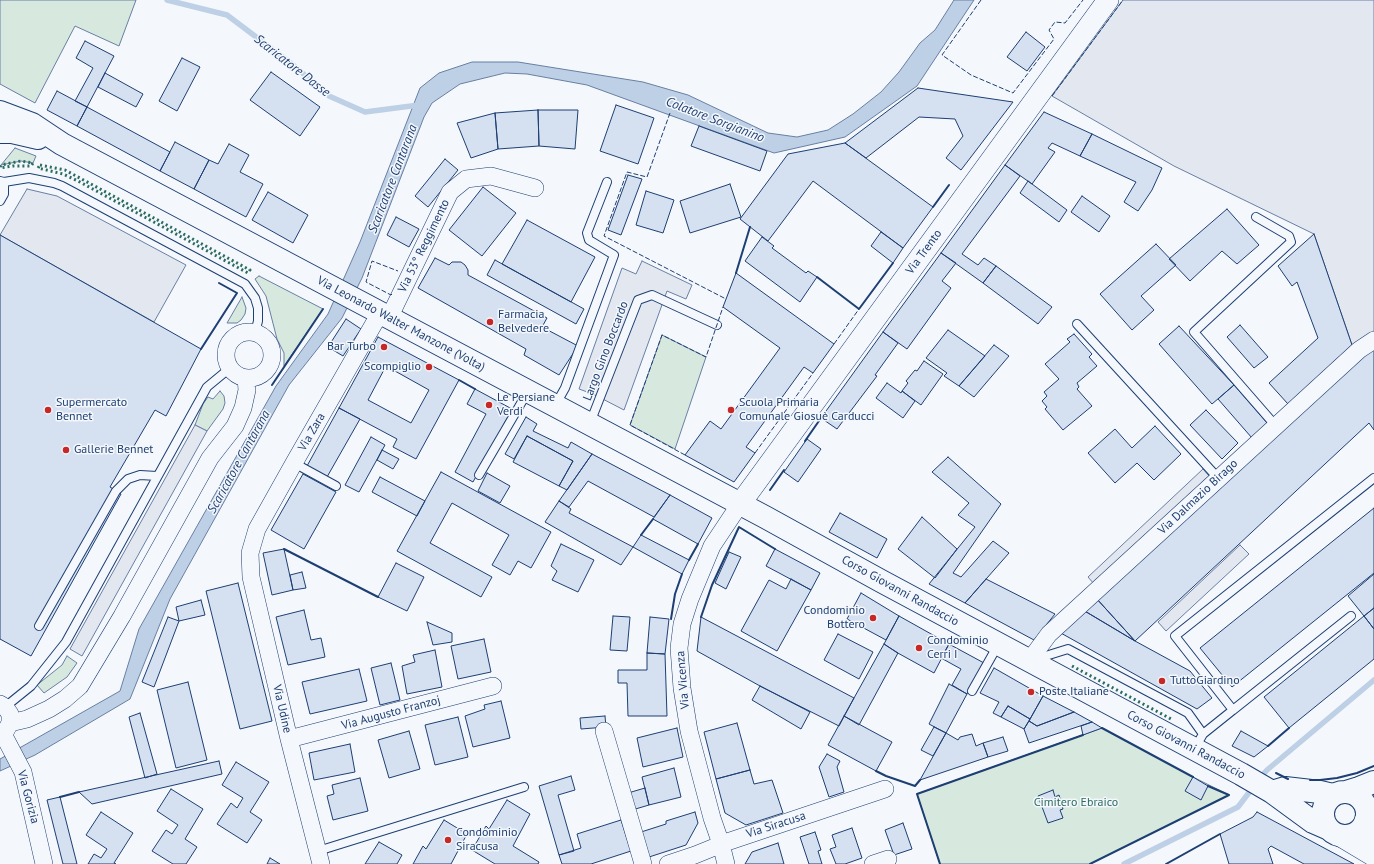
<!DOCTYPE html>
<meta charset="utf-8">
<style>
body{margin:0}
canvas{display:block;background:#f4f7fb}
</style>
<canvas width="1374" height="864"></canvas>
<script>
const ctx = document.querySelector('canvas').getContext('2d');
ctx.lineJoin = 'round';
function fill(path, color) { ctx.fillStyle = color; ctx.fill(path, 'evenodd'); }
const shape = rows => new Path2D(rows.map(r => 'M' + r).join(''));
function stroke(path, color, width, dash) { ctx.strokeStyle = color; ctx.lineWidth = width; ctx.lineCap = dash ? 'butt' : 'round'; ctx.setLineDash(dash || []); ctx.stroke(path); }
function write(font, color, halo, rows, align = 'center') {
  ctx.font = font + ' "PT Sans",sans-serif'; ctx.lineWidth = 3; ctx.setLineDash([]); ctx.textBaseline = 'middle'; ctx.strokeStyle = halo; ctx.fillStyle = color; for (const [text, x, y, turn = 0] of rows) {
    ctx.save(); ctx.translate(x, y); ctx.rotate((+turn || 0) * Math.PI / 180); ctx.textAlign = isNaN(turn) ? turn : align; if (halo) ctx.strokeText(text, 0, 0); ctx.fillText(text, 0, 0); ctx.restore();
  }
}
const green = shape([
 [0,0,136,0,119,46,75,26,35,103,0,84,0,0],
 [15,148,36,156,33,163,21,161,1,165,15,148],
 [259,276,323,309,284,366,284,353,277,339,266,296,255,279,259,276],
 [242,297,246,308,245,314,241,320,237,323,227,323,242,297],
 [662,335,706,357,675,449,630,425,662,335],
 [220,391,224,396,225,403,223,409,207,431,195,425,203,404,208,397,213,399,220,391],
 [67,656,77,663,67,677,44,693,37,685,62,665,67,656],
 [1102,728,1193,777,1229,795,1090,864,940,864,917,794,1102,728]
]);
fill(green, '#d7e8df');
stroke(green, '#687fa3', 1);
const parking = shape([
 [1123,0,1374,0,1374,331,1352,345,1314,234,1174,166,1052,96,1123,0],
 [27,189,57,196,186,265,154,322,0,235,27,189],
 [642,261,692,285,686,299,667,291,624,410,593,394,579,389,622,268,636,274,642,261],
 [195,425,207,431,82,656,70,649,195,425],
 [1203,469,1209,476,1094,584,1088,577,1203,469],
 [1240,545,1249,554,1166,631,1158,622,1240,545]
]);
fill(parking, '#e3e8f0');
stroke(parking, '#687fa3', 1);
const water = shape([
 [954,0,974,0,917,86,845,137,774,153,587,85,527,74,505,73,460,84,432,103,424,117,362,278,342,318,289,385,170,599,130,699,35,755,0,771,0,759,120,691,139,629,276,386,328,314,360,242,420,88,439,73,472,62,518,62,643,82,688,95,768,133,797,137,828,130,853,114,881,92,899,72,920,43,935,30,954,0]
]);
fill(water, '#bed0e5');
stroke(water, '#687fa3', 1);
stroke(shape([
 [167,0,227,15,292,64,329,96,365,112,419,105],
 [1259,779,1267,770,1374,680],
 [1124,864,1238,807,1254,786]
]), '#bed0e5', 5.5);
const building = shape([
 [1026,32,1045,47,1027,71,1007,57,1026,32],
 [85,41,114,56,87,107,75,101,93,68,76,58,85,41],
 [182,58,200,67,177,111,159,101,182,58],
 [271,72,320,107,300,136,250,100,271,72],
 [105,73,143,94,136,107,98,87,105,73],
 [918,88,1013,102,961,170,946,158,963,136,955,119,919,117,866,158,845,143,918,88],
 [57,91,87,107,77,126,47,110,57,91],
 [616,105,654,118,638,164,600,151,616,105],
 [87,107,170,152,160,171,77,126,87,107],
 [538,110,578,110,575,149,539,146,538,110],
 [538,110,539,146,498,149,495,113,538,110],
 [1044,112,1092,134,1080,156,1052,143,1048,148,1055,152,1032,184,1005,165,1044,112],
 [495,113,498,149,471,158,457,123,495,113],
 [699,126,767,151,760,171,691,146,699,126],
 [1092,134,1162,168,1152,190,1138,211,1124,202,1136,182,1080,156,1092,134],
 [175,142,209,160,194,189,160,171,175,142],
 [845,143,933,207,903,248,813,181,768,241,740,219,788,154,845,143],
 [229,144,249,155,240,172,263,184,246,217,194,189,209,160,218,164,229,144],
 [445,159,458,170,428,207,415,196,445,159],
 [1005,165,1020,176,962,254,978,265,984,258,996,266,983,283,941,253,1005,165],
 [628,175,642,179,621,235,608,230,628,175],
 [1028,181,1067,210,1059,222,1020,193,1028,181],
 [730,184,741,217,690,233,680,201,730,184],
 [483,187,516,213,482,256,449,230,483,187],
 [646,191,674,200,663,233,636,225,646,191],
 [268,192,308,215,293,243,252,220,268,192],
 [1082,196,1110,216,1099,232,1071,212,1082,196],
 [1227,209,1259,245,1237,264,1222,251,1190,281,1169,259,1227,209],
 [396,217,419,229,409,247,387,235,396,217],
 [527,220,595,257,571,302,502,264,527,220],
 [881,232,903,248,893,263,871,246,881,232],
 [1314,234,1352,345,1288,404,1269,383,1318,338,1297,282,1292,286,1278,266,1314,234],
 [0,235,201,349,166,416,155,410,110,487,121,494,31,656,0,639,0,235],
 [762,237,774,246,772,248,806,273,808,271,817,277,800,302,745,261,762,237],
 [1156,244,1176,265,1141,296,1154,310,1132,330,1100,294,1156,244],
 [941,253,956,263,942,281,951,288,907,349,883,332,941,253],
 [435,258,449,265,452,262,461,262,465,265,468,270,468,275,547,318,542,327,578,346,559,375,524,355,526,349,418,288,435,258],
 [495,260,584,309,576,324,487,275,495,260],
 [996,266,1052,307,1038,324,983,283,996,266],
 [736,273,834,344,813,373,804,367,746,447,755,453,734,482,685,455,710,421,721,429,780,348,723,307,736,273],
 [346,319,361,329,343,356,328,347,346,319],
 [1240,325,1268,357,1254,368,1227,337,1240,325],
 [1179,326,1234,385,1212,404,1159,344,1179,326],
 [948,330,985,356,959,386,944,376,947,373,926,358,948,330],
 [883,332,898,343,875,375,877,376,837,429,821,418,883,332],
 [1074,334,1092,354,1089,357,1097,366,1077,383,1079,387,1077,389,1092,406,1063,430,1045,409,1047,407,1042,401,1047,396,1044,392,1059,379,1045,364,1070,342,1067,339,1074,334],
 [378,337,459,380,416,459,393,447,397,439,339,408,378,337],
 [386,366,429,390,411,423,368,400,386,366],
 [994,345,1009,356,974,397,959,386,994,345],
 [1374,347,1374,430,1369,423,1135,641,1096,598,1374,347],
 [924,361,943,374,921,405,902,391,908,383,906,381,915,370,917,371,924,361],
 [887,383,901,393,902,391,915,401,903,418,876,398,887,383],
 [1234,385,1268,424,1252,438,1218,399,1234,385],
 [475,389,512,409,473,482,455,472,486,414,467,404,475,389],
 [339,408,360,419,327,477,307,466,339,408],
 [1206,410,1238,443,1222,459,1190,425,1206,410],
 [526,417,537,424,533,431,568,448,571,442,592,454,567,490,559,486,573,461,527,436,514,459,505,454,526,417],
 [1155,426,1181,454,1154,480,1137,463,1115,483,1088,453,1115,429,1132,448,1155,426],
 [527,436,573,461,559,486,513,462,527,436],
 [371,437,385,445,359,492,345,485,371,437],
 [807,439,821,449,798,482,784,472,807,439],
 [382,450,399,459,393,469,377,460,382,450],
 [592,454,670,495,654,517,588,481,569,507,559,501,592,454],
 [948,457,1001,504,953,573,961,577,993,541,1009,553,965,603,929,584,975,527,958,515,969,503,932,472,948,457],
 [441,472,551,532,531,568,518,561,510,575,492,565,509,535,452,503,430,543,492,577,481,597,397,551,441,472],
 [487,473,510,486,500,503,478,491,487,473],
 [303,474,336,492,304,549,271,530,303,474],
 [380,477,425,501,417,516,372,492,380,477],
 [670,495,712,518,698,544,653,519,670,495],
 [559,501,571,509,569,513,633,547,621,565,545,522,559,501],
 [1374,508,1374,573,1232,687,1200,648,1374,508],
 [840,513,887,539,877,558,829,532,840,513],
 [922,517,957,549,935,578,898,549,922,517],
 [641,535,689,560,682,574,633,547,641,535],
 [561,544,594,560,578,592,552,580,557,571,551,566,561,544],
 [284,549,293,590,272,595,263,553,284,549],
 [775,549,820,573,811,590,766,566,775,549],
 [729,552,741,557,726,589,715,583,729,552],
 [396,563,424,577,407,611,378,597,396,563],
 [302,572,306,588,293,590,290,575,302,572],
 [1374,574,1374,608,1364,616,1348,596,1374,574],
 [791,579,811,590,777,651,741,631,769,580,786,589,791,579],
 [986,579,1055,614,1034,640,965,603,986,579],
 [238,583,272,721,240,729,206,591,238,583],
 [861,593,899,616,886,640,847,619,861,593],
 [1096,598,1135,641,1083,610,1096,598],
 [201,600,205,615,179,621,176,607,201,600],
 [1374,608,1374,629,1364,616,1374,608],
 [304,610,311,640,321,638,325,657,288,665,276,617,304,610],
 [1083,610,1135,641,1190,671,1212,698,1197,709,1059,632,1083,610],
 [613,616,630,617,627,651,610,650,613,616],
 [899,616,949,644,934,673,896,652,884,644,899,616],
 [1364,616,1374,629,1374,659,1289,728,1264,697,1364,616],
 [168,617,179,621,154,687,142,682,168,617],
 [650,617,669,619,665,654,647,653,650,617],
 [701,617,854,698,839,726,760,686,697,651,701,617],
 [427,622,452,633,452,642,433,645,427,622],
 [838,634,873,652,859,679,824,660,838,634],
 [484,639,491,672,458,679,451,646,484,639],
 [884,644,898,653,859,725,844,716,884,644],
 [949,644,984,663,967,694,952,685,961,669,941,658,949,644],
 [435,650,442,687,407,694,402,666,415,662,413,655,435,650],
 [647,653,665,654,667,716,628,716,627,683,618,683,618,670,647,670,647,653],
 [391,663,400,700,380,705,371,668,391,663],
 [994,668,1043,696,1030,719,1008,706,1001,717,993,713,999,702,980,693,994,668],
 [359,669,367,701,310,714,302,682,359,669],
 [188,682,207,760,176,768,157,690,188,682],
 [949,684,967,694,946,733,929,724,949,684],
 [760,686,810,712,801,729,752,700,760,686],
 [1043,696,1074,712,1037,726,1029,721,1043,696],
 [501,701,510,738,473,747,465,716,485,709,484,705,501,701],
 [1008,706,1030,719,1024,729,1001,717,1008,706],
 [1074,712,1092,722,1029,743,1024,729,1029,721,1037,726,1074,712],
 [140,713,157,774,145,778,129,717,140,713],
 [605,716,606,727,581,729,580,718,605,716],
 [844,716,892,742,876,771,828,745,844,716],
 [458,717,468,757,435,765,425,725,458,717],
 [1092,722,1102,728,1083,735,1081,726,1092,722],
 [737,723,750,770,716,779,704,732,737,723],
 [934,727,946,733,933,756,921,750,934,727],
 [677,728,683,757,643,767,637,738,677,728],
 [409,731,420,769,389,778,378,740,409,731],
 [1241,731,1268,746,1254,757,1232,746,1241,731],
 [946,733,958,740,960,737,972,734,976,746,983,743,988,757,920,780,946,733],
 [1003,737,1008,751,988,757,983,743,1003,737],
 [350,744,355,772,314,780,309,753,350,744],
 [827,754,840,761,837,767,844,792,829,797,819,767,827,754],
 [219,761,222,774,92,804,79,792,219,761],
 [236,762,269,782,250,812,262,820,247,843,217,824,231,803,237,808,243,798,222,785,236,762],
 [674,768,681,797,649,805,642,777,674,768],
 [750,770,754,784,772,780,783,813,746,825,725,813,716,779,750,770],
 [571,776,575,790,558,795,574,851,559,855,539,786,571,776],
 [1193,777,1208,786,1201,800,1185,791,1193,777],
 [360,778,368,811,333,820,327,796,334,794,332,785,360,778],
 [645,788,649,805,632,810,628,793,645,788],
 [171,789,203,809,185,839,197,847,186,864,173,864,152,851,166,830,172,834,178,825,157,811,171,789],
 [1053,790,1055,797,1059,795,1063,809,1060,810,1063,818,1048,823,1038,796,1053,790],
 [60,797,77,864,63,864,47,800,60,797],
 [507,800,530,814,513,846,539,862,538,864,495,864,472,850,486,826,489,829,507,800],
 [101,812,133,833,114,863,116,864,88,864,94,854,101,858,107,849,86,835,101,812],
 [695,812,698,823,686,845,646,858,638,833,666,824,666,821,695,812],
 [1257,812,1354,864,1304,864,1271,846,1268,849,1273,864,1229,864,1220,834,1253,817,1257,812],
 [444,820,467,834,451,864,413,864,423,846,426,849,444,820],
 [621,820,631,851,591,864,562,864,559,855,581,848,577,834,621,820],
 [903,823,912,849,894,855,885,830,903,823],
 [852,828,862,858,845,864,836,864,830,849,836,847,832,835,852,828],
 [815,832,821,850,818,851,822,864,809,864,800,837,815,832],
 [379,842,402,855,397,864,365,864,379,842],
 [778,843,784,864,745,864,752,852,778,843],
 [270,858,280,864,267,864,270,858]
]);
fill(building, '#d5e0f0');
stroke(building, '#1d3f73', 1);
const service = shape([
 [0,181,4,182,29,178,54,183,62,186,245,284,255,298,258,308,258,321,255,333],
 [0,201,4,194,4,182],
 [1256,217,1289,236,1291,242,1194,332,1275,425],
 [1077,324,1218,478],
 [556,404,565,388,614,255,589,240,587,233,607,182],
 [590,423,638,300,652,295,717,325],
 [294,463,336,486],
 [479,475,527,393],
 [39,626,116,491,128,479,140,475,157,476],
 [1036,659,1068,649,1188,713,1203,734],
 [972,691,998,645],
 [5,707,31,686,66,642,207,387,230,368],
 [1233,710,1351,616],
 [1195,748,1203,734,1233,710,1175,636,1374,478],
 [318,851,524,787]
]);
const minor = shape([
 [389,318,450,192,466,179,491,176,535,188],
 '226 355a23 23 0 1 1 46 0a23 23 0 1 1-46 0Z',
 [1029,661,1049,634,1359,350,1374,340],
 [0,704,5,707,10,714,10,723,5,732],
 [10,723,27,719,49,709,65,699,80,686,122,616,210,458,235,426,243,408,247,390,246,378],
 [604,731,643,864],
 [3,734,23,772,44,864],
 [289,739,493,686],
 [321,864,289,739,251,577,250,553,257,529,294,463,380,313],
 [668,864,695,855,727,842,885,789],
 [726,864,721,844,712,818,689,731,682,688,679,648,682,624,690,599,712,546,740,504],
 [873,864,888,859]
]);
const tertiary = shape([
 [740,504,1108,0],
 [1365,821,1370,833,1374,838],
 [1339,835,1374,856]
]);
const secondary = shape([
 [0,112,32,124,62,144,765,517,881,581,1241,774,1272,792,1313,822,1329,829],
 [0,132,12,132,38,138],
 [1272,792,1285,788,1320,792,1333,795],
 [1346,792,1359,788,1374,782],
 '1323 814a22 22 0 1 1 44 0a22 22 0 1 1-44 0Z'
]);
stroke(service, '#1d3f73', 10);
stroke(minor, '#1d3f73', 18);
stroke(tertiary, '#1d3f73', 22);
stroke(secondary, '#1d3f73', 24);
stroke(service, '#f4f7fb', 8);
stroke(minor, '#f4f7fb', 17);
stroke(tertiary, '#f4f7fb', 21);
stroke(secondary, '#f4f7fb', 22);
stroke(shape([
 [40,165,65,170,250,270,248,273,78,181,63,174,38,168,40,165],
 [0,167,1,165,21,161,33,163,31,166,13,166,0,168],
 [1072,666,1173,720]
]), '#2c6c60', 3, [2, 3]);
stroke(shape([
 [981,0,942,55,971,75,1013,93,1054,39,1049,30,1055,22,1065,23,1083,0],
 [1052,96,1123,0],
 [670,113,647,177,627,172,604,236,726,299],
 [392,294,391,295,366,282,372,261,398,271],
 [834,344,859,309],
 [755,453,813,373],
 [685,455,630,425,662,335,706,357,723,307]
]), '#1d3f73', 1, [5, 2]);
stroke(shape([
 [933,207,949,185],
 [736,273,750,227],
 [817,277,859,309,893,263],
 [201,349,237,293,219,283],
 [459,380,475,389],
 [272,385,323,309],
 [805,441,821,418],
 [770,490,784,470],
 [641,535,653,519],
 [284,549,378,597],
 [689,560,698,544],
 [701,617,712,585,739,527,775,549],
 [671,619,675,594,682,574],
 [1102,728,1193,777],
 [1268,746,1289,728],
 [876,771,886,776,915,786,920,780],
 [1276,773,1288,779],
 [1310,780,1320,780,1337,778,1357,773,1374,766],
 [60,797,79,792],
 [940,864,917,794,1083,735],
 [1090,864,1229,795,1208,786],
 [1166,864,1220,834]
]), '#1d3f73', 2);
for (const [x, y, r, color] of [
 [490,322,4,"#c62828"],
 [384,347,4,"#c62828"],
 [429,367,4,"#c62828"],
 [489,405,4,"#c62828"],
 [48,410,4,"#c62828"],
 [731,410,4,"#c62828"],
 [66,450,4,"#c62828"],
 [873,618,4,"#c62828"],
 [919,648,4,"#c62828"],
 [1162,681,4,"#c62828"],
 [1031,692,4,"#c62828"],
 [448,840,4,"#c62828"]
]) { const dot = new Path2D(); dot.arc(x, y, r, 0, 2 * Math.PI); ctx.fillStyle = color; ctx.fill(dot); stroke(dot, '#f4f7fb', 1.5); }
write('12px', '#1d3f73', '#f4f7fb', [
 ["Via 53° Reggimento",424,246,-64],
 ["Via Trento",924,252,-54],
 ["Via Leonardo Walter Manzone (Volta)",401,324,28],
 ["Largo Gino Boccardo",606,351,-69],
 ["Via Zara",312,432,-60],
 ["Via Dalmazio Birago",1198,497,-43],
 ["Corso Giovanni Randaccio",900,591,29],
 ["Via Vicenza",683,680,-95],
 ["Via Udine",282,709,77],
 ["Via Augusto Franzoj",391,713,-15],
 ["Corso Giovanni Randaccio",1186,745,28],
 ["Via Gorizia",28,797,75],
 ["Via Siracusa",776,825,-18]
]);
write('12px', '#1d3f73', '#f4f7fb', [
 ["Farmacia",498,315],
 ["Belvedere",498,329],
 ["Bar Turbo",376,347,"right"],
 ["Scompiglio",421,367,"right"],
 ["Le Persiane",497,398],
 ["Verdi",497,412],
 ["Supermercato",56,403],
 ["Bennet",56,417],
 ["Scuola Primaria",739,403],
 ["Comunale Giosuè Carducci",739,417],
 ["Gallerie Bennet",74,450],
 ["Condominio",865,611,"right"],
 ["Bottero",865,625,"right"],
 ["Condominio",927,641],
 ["Cerri I",927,655],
 ["TuttoGiardino",1170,681],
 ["Poste Italiane",1039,692],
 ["Condominio",456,833],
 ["Siracusa",456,847]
], 'left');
write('12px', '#2c6c60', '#f4f7fb', [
 ["Cimitero Ebraico",1076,803]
]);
write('italic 13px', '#1d3f73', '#f4f7fb', [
 ["Scaricatore Dasse",292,66,38],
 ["Colatore Sorgianino",715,120,21],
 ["Scaricatore Cantarana",393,179,-69],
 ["Scaricatore Cantarana",239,462,-61]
]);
</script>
